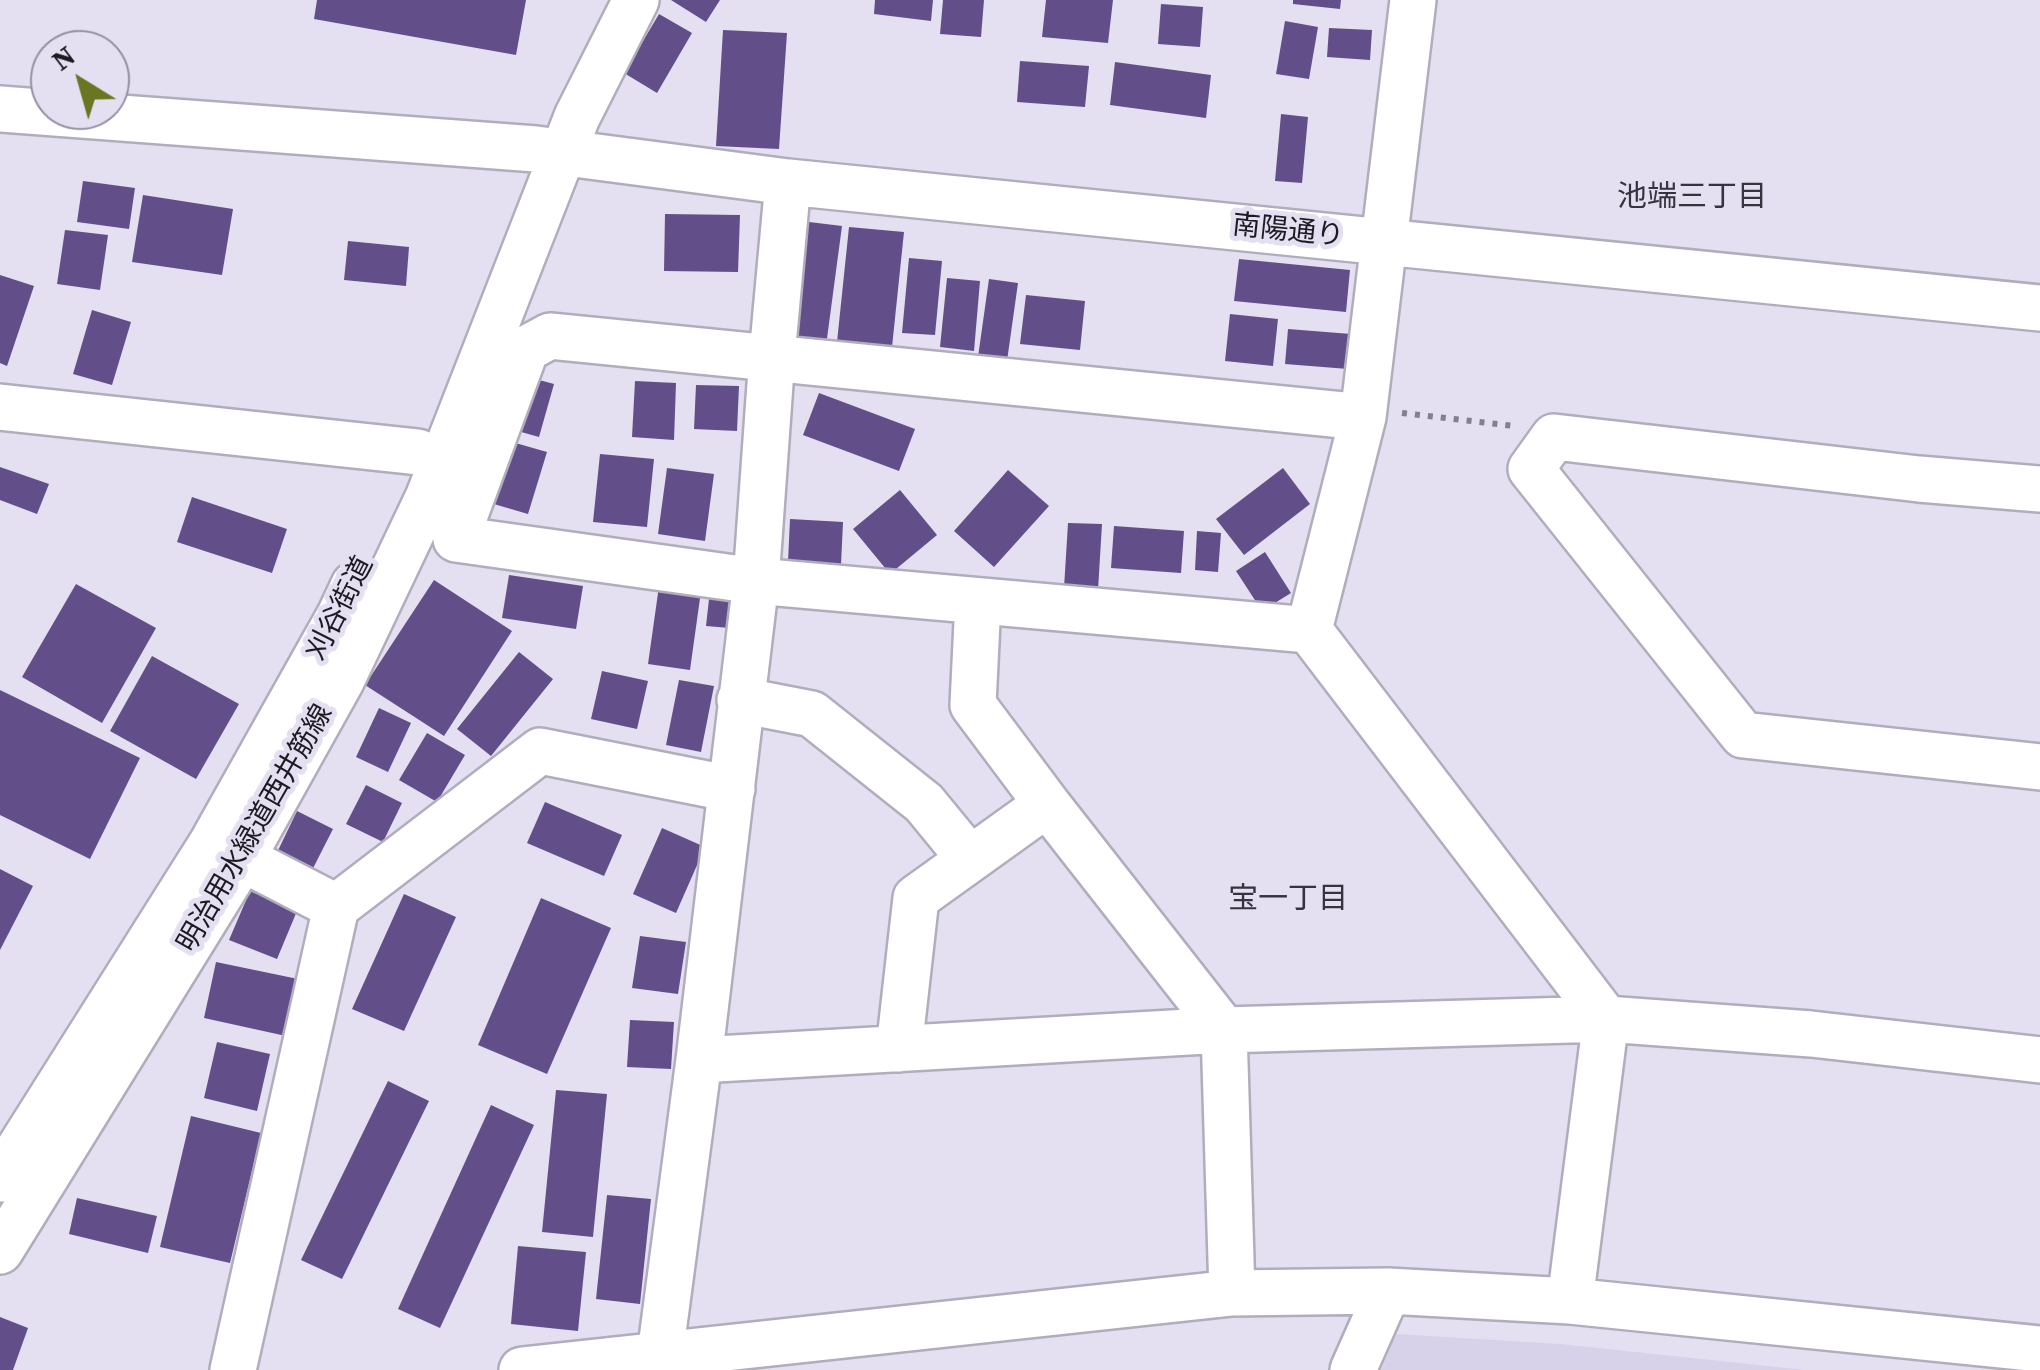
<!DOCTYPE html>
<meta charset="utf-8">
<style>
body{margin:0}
#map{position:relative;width:2040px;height:1370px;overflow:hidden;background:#e4dff1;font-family:"Source Serif 4",serif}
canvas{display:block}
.north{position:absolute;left:30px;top:30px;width:100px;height:100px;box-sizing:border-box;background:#e4dff1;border:2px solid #94919e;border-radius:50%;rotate:323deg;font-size:28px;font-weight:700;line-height:40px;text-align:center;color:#1c1b21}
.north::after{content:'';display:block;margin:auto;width:35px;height:45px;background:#6a7622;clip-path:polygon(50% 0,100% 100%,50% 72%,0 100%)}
</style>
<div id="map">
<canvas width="2040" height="1370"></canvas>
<div class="north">N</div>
</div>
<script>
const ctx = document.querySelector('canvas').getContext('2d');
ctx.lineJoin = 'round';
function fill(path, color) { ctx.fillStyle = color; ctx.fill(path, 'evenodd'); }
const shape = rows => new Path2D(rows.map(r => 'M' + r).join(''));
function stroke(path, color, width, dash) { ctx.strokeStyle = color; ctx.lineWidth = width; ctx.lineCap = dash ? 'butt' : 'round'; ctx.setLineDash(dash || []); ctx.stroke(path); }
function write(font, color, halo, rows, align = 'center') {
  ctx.font = font + ' "Source Serif 4","Noto Sans JP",serif'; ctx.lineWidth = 10; ctx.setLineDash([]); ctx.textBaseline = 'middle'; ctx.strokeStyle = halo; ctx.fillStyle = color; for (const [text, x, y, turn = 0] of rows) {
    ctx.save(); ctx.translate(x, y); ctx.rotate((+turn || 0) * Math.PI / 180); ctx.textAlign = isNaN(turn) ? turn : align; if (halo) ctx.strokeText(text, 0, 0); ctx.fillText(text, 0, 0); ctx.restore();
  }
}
fill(shape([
 [1396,1334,1560,1344,1805,1370,1381,1370]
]), '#d7d1e9');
fill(shape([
 [317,0,526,0,516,55,314,19],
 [671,0,720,0,706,22],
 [875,0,933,0,931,21,874,14],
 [943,0,984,0,981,37,940,34],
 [1046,0,1113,0,1108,43,1042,37],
 [1293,0,1341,0,1340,9,1293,4],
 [1161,4,1203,7,1200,47,1158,44],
 [659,14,692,33,657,93,624,73],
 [1285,21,1318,27,1309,79,1276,74],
 [1329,28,1372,30,1370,60,1327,57],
 [723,30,787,33,779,149,716,146],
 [1020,61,1089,66,1085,107,1017,102],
 [1115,62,1211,75,1206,118,1110,105],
 [1281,114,1308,117,1302,183,1275,181],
 [83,181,135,188,129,229,77,222],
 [143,195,233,209,222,275,132,262],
 [665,214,740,215,738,272,664,271],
 [801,221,842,226,826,346,784,340],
 [849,227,904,232,892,347,837,342],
 [65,230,108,235,100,290,57,284],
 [348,241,409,247,406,286,344,280],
 [909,258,942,261,935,335,902,333],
 [1239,259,1350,270,1346,312,1234,301],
 [0,275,34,286,7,366,0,363],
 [947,278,980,281,974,351,940,347],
 [989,279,1018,283,1007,361,978,357],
 [1026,295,1085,301,1080,350,1020,344],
 [92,310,131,322,112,385,73,374],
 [1230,314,1278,319,1273,366,1225,361],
 [1288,329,1351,334,1348,369,1285,364],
 [528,377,554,384,539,437,514,430],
 [635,381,676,383,674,440,632,437],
 [696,385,739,386,737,431,694,429],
 [819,393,915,429,899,471,803,435],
 [505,440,547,452,528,514,487,502],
 [600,454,654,459,647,527,593,522],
 [0,467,49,484,37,514,0,500],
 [667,468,714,474,705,541,658,534],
 [1283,468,1310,504,1244,555,1216,519],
 [1008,470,1049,506,994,567,954,531],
 [900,490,937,535,890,574,853,529],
 [192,497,287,529,272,573,177,542],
 [790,519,843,522,841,565,788,562],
 [1068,523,1102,524,1098,590,1064,588],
 [1114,526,1184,531,1181,573,1111,568],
 [1197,531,1221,533,1218,572,1195,570],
 [1265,552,1291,593,1262,611,1236,571],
 [509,575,583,586,576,629,502,618],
 [434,580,512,631,444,736,365,685],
 [76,584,156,628,102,723,22,677],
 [659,586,701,591,690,670,648,664],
 [710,590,735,593,730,628,706,626],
 [519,652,553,679,491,756,457,729],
 [152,656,239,704,196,779,110,731],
 [602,671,648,681,637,729,591,719],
 [679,680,714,686,701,752,666,745],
 [0,690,140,758,90,859,0,815],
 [379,708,411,723,388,772,356,757],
 [427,733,465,755,437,802,399,780],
 [366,785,402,803,383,842,346,824],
 [545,802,622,835,604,876,527,843],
 [297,811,333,829,306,882,271,865],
 [662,828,705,847,676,913,633,894],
 [0,869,33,886,0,950],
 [250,891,297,911,277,959,229,940],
 [404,894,456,917,404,1031,352,1009],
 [541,898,611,928,547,1074,478,1045],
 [640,936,686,942,678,994,632,988],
 [216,962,298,979,286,1036,204,1018],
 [630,1020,674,1022,671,1069,627,1067],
 [217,1042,270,1054,257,1111,204,1098],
 [388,1081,429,1101,342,1279,301,1260],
 [556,1090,607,1094,593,1237,542,1232],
 [491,1105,534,1125,440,1328,398,1309],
 [191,1116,261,1133,230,1263,160,1247],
 [607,1195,651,1199,640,1304,596,1299],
 [77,1198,157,1216,148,1253,69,1234],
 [518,1246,586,1252,578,1331,511,1324],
 [0,1317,28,1328,13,1370,0,1370]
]), '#624f8a');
const minor = shape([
 [0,109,536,149,788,182,2040,308],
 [0,407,418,452],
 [1363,417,550,336,526,349,456,539,756,581,1309,630,1606,1019,1570,1301],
 [2040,489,1919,479,1554,437,1531,469,1743,735,2040,767],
 [978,601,973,705,1047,804,1224,1030,1232,1293],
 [1309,630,1363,417,1413,0],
 [740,700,812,714,924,803,970,859],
 [214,844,336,907],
 [899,1049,916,898,1047,804],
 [699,1060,1224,1030,1606,1019,1811,1034,2040,1060],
 [0,1179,212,843,340,615,354,585],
 [0,1251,235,871,341,681,428,498,577,117,636,0],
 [233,1370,336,907,540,751,732,789],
 [522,1370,1232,1293,1388,1291,1570,1301,2040,1349],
 [658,1370,699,1060,756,581,772,356,788,182],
 [1353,1370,1388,1291]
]);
stroke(minor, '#b1adbd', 50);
stroke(shape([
 [1402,413,1514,426]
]), '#83808d', 6, [5, 8]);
stroke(minor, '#fff', 45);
write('28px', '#1c1b21', '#e4dff1', [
 ["南陽通り",1288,232,6],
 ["刈谷街道",341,609,-63],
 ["明治用水緑道西井筋線",256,829,-60]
]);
write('30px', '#363340', '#e4dff1', [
 ["池端三丁目",1692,198],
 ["宝一丁目",1288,900]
]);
</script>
